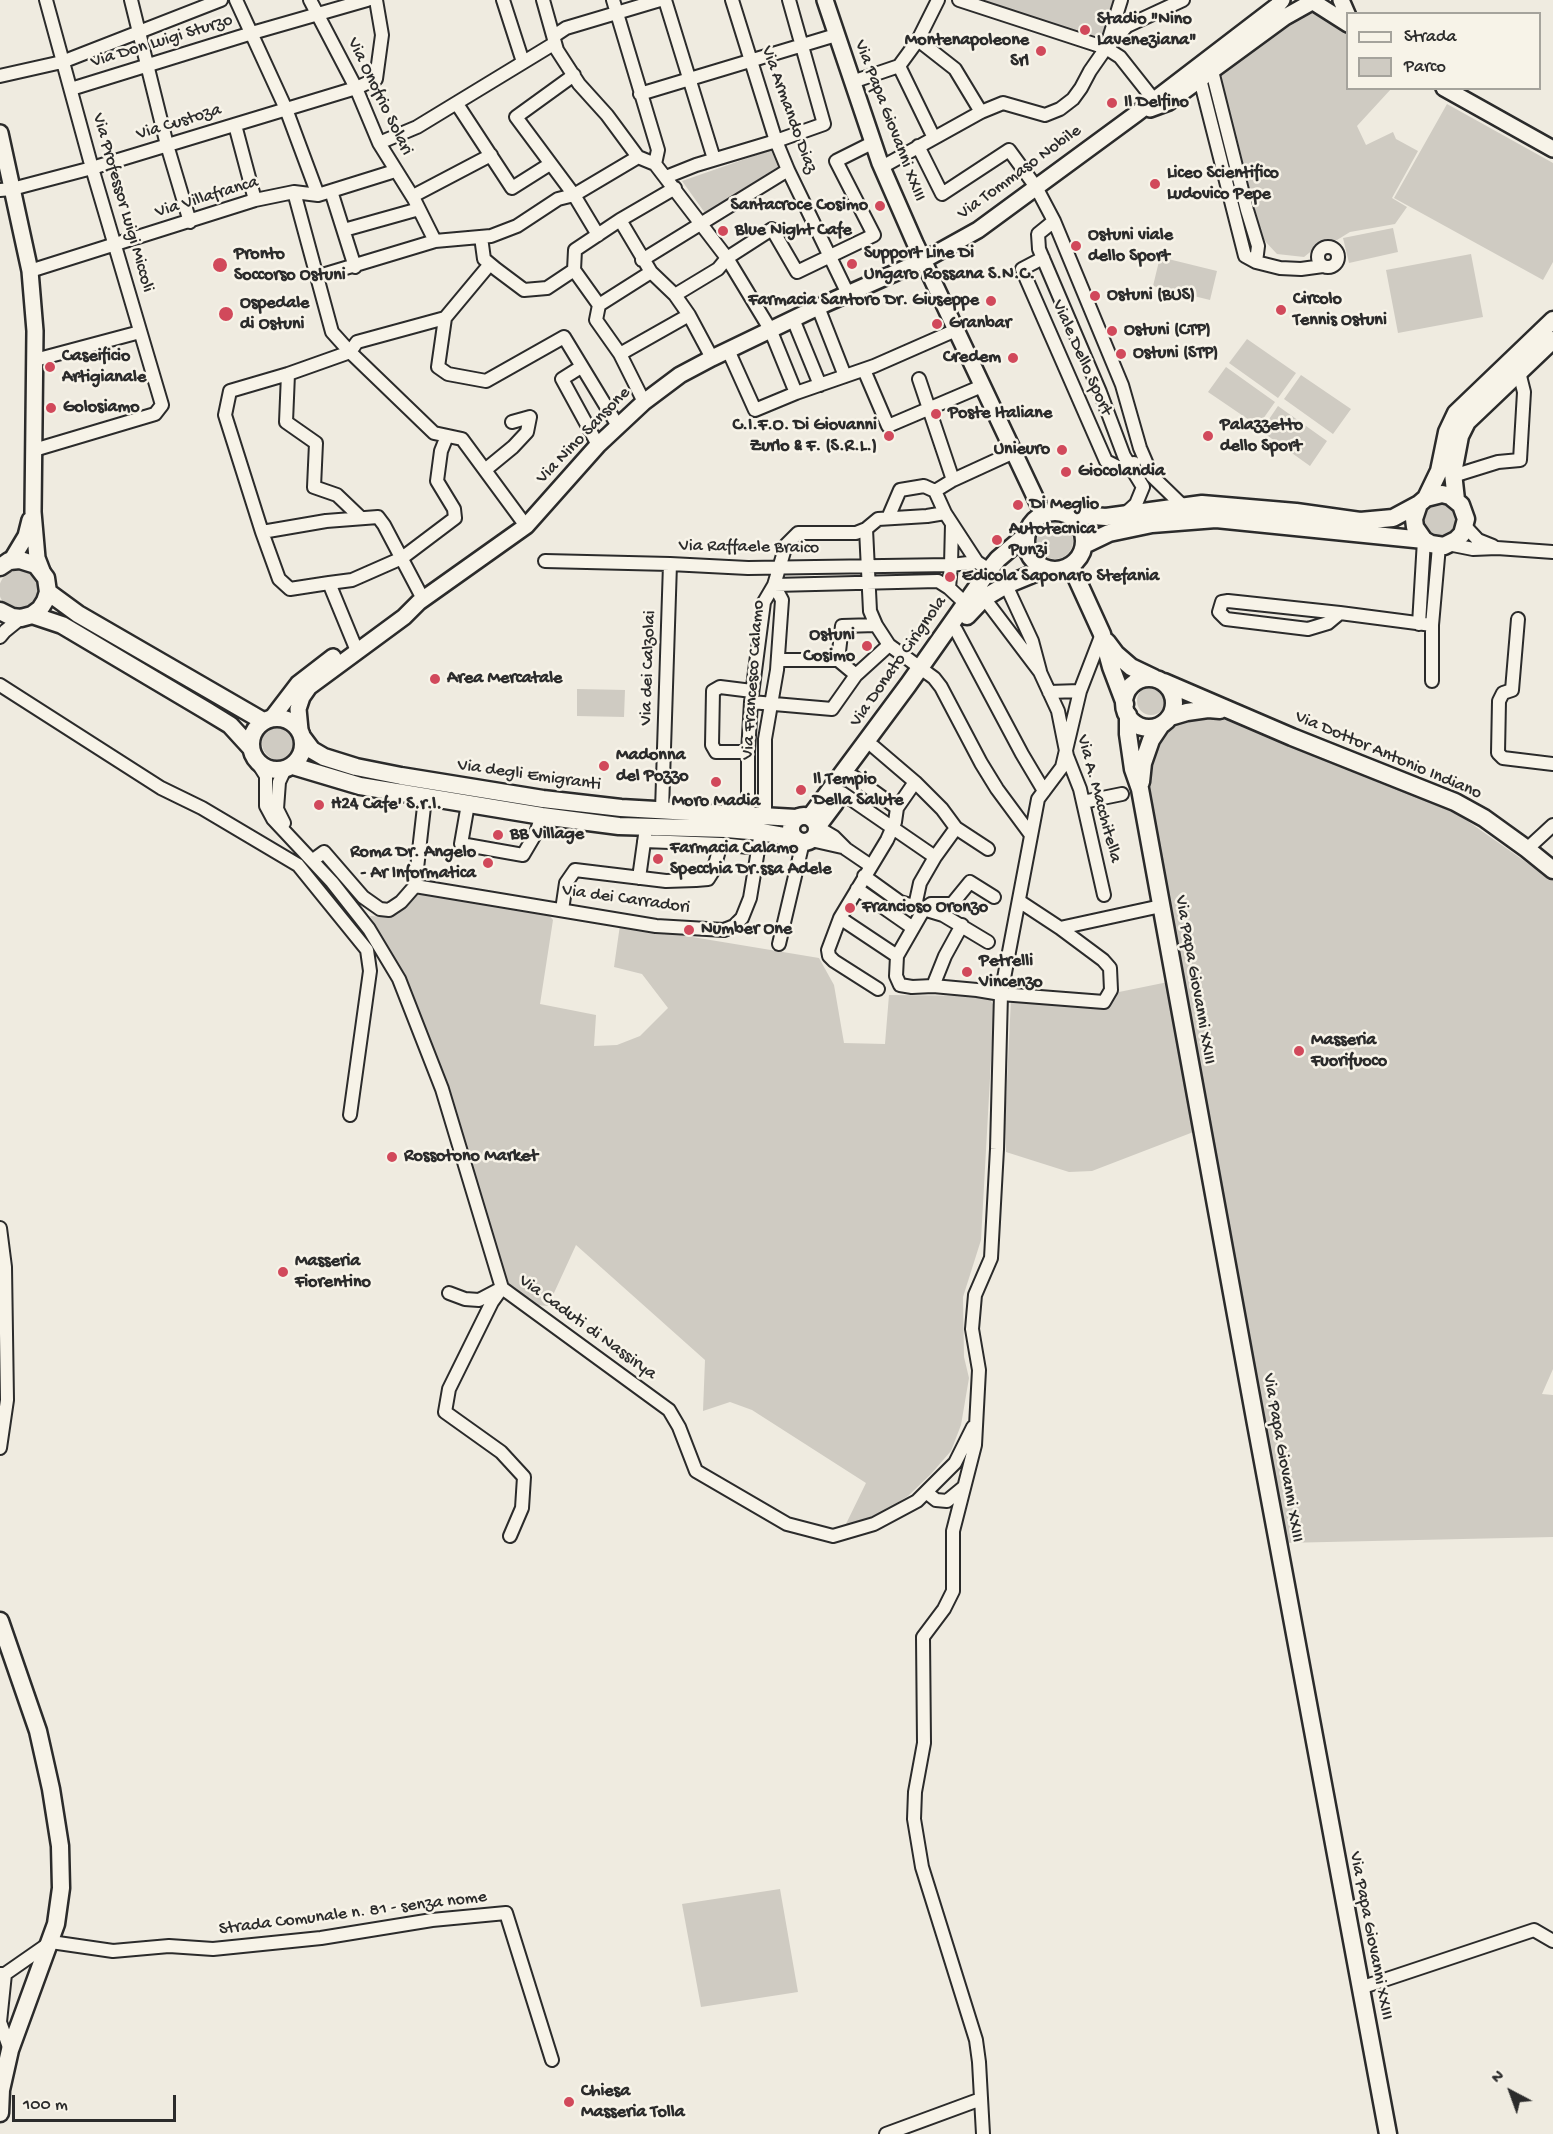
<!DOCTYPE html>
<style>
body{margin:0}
#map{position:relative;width:1553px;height:2134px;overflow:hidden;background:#efebe0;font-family:"Gochi Hand",sans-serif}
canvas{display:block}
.legend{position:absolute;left:1346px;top:12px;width:195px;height:78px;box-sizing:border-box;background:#f7f3e8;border:2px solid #a5a39c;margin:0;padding:8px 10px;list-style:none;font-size:18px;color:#2b2b2b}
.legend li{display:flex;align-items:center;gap:12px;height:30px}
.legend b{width:30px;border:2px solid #a5a39c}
.north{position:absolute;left:1481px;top:2062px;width:60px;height:60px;-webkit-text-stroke:4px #f7f3e8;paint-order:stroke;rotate:319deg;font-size:16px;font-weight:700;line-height:24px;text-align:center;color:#2b2b2b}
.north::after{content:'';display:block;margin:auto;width:21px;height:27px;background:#2b2b2b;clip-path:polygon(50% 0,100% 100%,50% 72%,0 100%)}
.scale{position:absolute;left:12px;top:2095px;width:164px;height:27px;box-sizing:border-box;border:3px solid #2b2b2b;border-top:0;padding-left:8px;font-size:18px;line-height:21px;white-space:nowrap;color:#2b2b2b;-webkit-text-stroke:4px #f7f3e8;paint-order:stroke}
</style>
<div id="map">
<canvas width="1553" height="2134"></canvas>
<ul class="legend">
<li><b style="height:8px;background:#f7f3e8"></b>Strada</li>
<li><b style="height:16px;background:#cfcbc2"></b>Parco</li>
</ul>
<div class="north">N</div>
<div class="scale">100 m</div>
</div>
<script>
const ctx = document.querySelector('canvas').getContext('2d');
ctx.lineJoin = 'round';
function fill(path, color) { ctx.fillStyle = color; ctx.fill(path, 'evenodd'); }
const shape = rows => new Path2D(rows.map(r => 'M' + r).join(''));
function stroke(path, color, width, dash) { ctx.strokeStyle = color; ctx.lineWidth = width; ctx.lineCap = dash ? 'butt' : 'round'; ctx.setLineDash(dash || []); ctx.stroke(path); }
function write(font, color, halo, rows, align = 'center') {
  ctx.font = font + ' "Gochi Hand",sans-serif'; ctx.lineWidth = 5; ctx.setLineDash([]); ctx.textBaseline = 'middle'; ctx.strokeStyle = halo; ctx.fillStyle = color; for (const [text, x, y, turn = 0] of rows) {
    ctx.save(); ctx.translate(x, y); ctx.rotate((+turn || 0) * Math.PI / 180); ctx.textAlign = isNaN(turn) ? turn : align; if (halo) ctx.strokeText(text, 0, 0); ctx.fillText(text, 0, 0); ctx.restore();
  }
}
fill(shape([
 [976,0,1113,0,1100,41],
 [1311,13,1323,13,1347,31,1348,88,1391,89,1357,126,1366,145,1393,132,1396,139,1418,151,1392,198,1407,207,1395,224,1350,232,1337,240,1325,240,1304,257,1277,254,1263,239,1220,85,1218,72,1296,17],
 [1447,104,1553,163,1553,262,1543,280,1394,198],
 [771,150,778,167,705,213,682,181],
 [1393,228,1398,252,1349,263,1343,238],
 [1471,254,1483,317,1398,333,1386,270],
 [1160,257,1217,271,1210,300,1153,286],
 [1247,339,1296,373,1278,398,1229,363],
 [1226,367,1275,402,1258,426,1208,392],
 [1301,375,1351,409,1333,434,1284,399],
 [1278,406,1327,441,1310,466,1261,431],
 '1423 519a17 17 0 1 1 34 0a17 17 0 1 1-34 0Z',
 '1037 541a18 18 0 1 1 36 0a18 18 0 1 1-36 0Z',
 '-1 590a20 20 0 1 1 40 0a20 20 0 1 1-40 0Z',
 '1137 701a14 14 0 1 1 28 0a14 14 0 1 1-28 0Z',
 [577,689,625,690,624,717,577,716],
 [1190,715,1232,718,1459,815,1553,881,1553,1369,1542,1394,1553,1395,1553,1537,1282,1543,1162,879,1149,785,1149,759,1162,733,1172,724],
 '262 743a17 17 0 1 1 34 0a17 17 0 1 1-34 0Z',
 [415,891,547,912,553,920,540,1004,596,1015,594,1046,617,1045,640,1036,668,1008,642,974,614,967,620,925,819,958,834,985,844,1043,885,1044,889,995,988,996,994,1006,981,1240,963,1297,964,1357,969,1378,961,1425,951,1451,931,1474,908,1496,883,1512,844,1528,866,1483,752,1410,730,1402,703,1411,705,1360,576,1245,548,1306,535,1305,507,1284,431,1040,398,966,370,916,387,917,398,914],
 [1168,982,1196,1131,1092,1171,1069,1172,1006,1152,1005,1123,1011,999,1107,1004,1119,992],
 [780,1889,798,1992,701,2007,682,1904]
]), '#cfcbc2');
const minor = shape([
 [131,0,167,145,190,222],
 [236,0,286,109,318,195],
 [310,0,356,88,379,143,414,199,435,241],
 [503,0,523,62],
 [543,0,557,50,579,84,607,115,638,157,655,164],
 [613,0,658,150,655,164,727,258,770,329,796,393],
 [665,0,714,159],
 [732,0,776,141,788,170,848,294],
 [959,0,1106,48,1120,57,1154,100],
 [554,36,566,28,660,0],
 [918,40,955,69,981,112],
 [1107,48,1127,26,1183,0],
 [899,66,934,138],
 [1212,71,1247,210,1258,246,1256,262],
 [574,75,516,117,574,195,598,235],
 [0,76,62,62,221,0],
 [1200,79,1245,256,1256,262,1280,268,1301,269,1323,266],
 [852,82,899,66,918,40,938,0],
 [71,89,252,33,367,0],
 [640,94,836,35],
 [457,104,512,188,550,164],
 [235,125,255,200],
 [379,143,417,127,555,43],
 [918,146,942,194,1009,150,1036,187,1054,221,1122,385,1140,448,1152,476,1184,507],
 [882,167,981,112,1003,103,1045,115,1060,109,1073,99,1081,88,1090,71,1106,48,1121,0],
 [666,177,696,165,776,141,824,124,789,0],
 [0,190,12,189,92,168,356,88,376,79,382,35,376,0],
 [331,191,355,267],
 [294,192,332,332,350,352,434,433,462,439,526,526],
 [413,196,491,155],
 [620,220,651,272,675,295,689,315,712,358],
 [1054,221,1038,234,1039,249,1100,392,1124,456,1143,487,1136,504,1125,514],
 [344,230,419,209],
 [481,237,484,259,496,269,524,290,547,288,574,270,575,250,620,220,675,188],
 '1318 257a10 10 0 1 1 20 0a10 10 0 1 1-20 0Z',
 [1043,258,1022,269,1106,461,1120,468,1134,463],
 [642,260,788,170],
 [574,270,599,305,596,320,620,354,644,402],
 [30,271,255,200,294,192,318,195,395,171],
 [319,276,435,241,491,236,517,226,558,199,574,195,638,157],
 [675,295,718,269,727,258,772,229,797,272,874,235,836,161,872,143],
 [599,305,651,272],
 [818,307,845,376],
 [445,318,438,367,448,374,486,381,564,337,618,426],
 [793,319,820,385],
 [728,350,755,410,796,393,874,366,956,330],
 [620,354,689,315],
 [35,360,140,332],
 [581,367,562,379,598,445],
 [864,370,888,426,982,386],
 [288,374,286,422,316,443,314,487,337,495,360,517],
 [919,379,953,480],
 [34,450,155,414,162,405,92,168,46,0],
 [485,470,513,447,527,432,530,417,512,422],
 [1453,476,1498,462,1520,460,1524,392,1519,372],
 [935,491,953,480,1014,452],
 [935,491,945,513,977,562],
 [888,518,900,490,924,486,935,491],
 [1465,526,1478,540,1493,546],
 [866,529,870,611,876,625,889,645,934,678,941,687,981,763,997,789,1031,835],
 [262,532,279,579,290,589,329,583,357,651],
 [1448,544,1473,549,1497,548,1553,552],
 [545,561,670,564,748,568,951,565,952,524],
 [329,583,352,580,402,558,455,518,454,509,437,481,441,451,447,436],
 [774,585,938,581,949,588],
 [1006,585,1032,641,1040,671],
 [984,598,1040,672,1058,711,1067,756,1080,789,1104,895],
 [423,599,384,525,378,517,326,521,262,532,225,415,230,391,288,374,350,352,357,342,445,318,490,264],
 [965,603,949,588,951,565,977,562,989,570],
 [1340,613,1328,623,1308,629,1226,619,1219,612,1222,602,1228,601,1340,613,1432,625],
 [1518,619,1512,690,1503,693,1499,701,1498,753,1503,758,1553,764],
 [1419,624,1424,540],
 [956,630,1022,754,1044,791],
 [0,637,5,631,21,618],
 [778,660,838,660,856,675],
 [838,660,842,626,876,625],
 [1432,681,1432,625,1439,546],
 [0,685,161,788,202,808,298,865,367,950,370,971,350,1115],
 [1049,692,1080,691],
 [751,702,832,709,856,675,889,645],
 [874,747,915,782,942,809,956,828,988,849],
 [748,752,716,752,712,745,713,691,720,687,752,691],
 [254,757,266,776,266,806,273,819,332,882,369,929,399,979,442,1089,502,1288,669,1410,679,1427,696,1471,787,1524,833,1536,874,1524,917,1501,955,1463,973,1427],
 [854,777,897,808],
 [842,793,935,857],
 [1083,802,1122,794],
 [468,804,461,844,523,855,536,833,542,816],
 [662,810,670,564],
 [748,815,748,752,751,702,764,602,774,585,786,545,798,533,856,533,866,529,878,519,927,516,945,513],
 [765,816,765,739,777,670,782,600,774,585],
 [284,823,277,809,279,782,285,769],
 [817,827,834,837,846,849,871,866],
 [811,840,842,847],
 [644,841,721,844],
 [1527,849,1553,825],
 [313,860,324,852,363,897,380,909,389,910,401,902,415,886],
 [864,876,900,902,943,915,988,942],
 [639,878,645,835],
 [415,886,656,926,724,930,734,926,742,918,750,898,761,832],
 [415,886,425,798],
 [857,889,913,928],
 [915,906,920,883,935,857,956,828],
 [562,910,566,883,575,870,666,881,696,880,708,879,713,871,721,844,758,848],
 [840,918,897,956],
 [962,925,945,956,933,986,977,990,1001,994,1104,1002,1111,990,1110,968,1103,960,1060,928,1019,901],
 [1060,928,1161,906],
 [779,944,803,842],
 [933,986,912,987,900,985,896,976,897,956,924,909,931,904,952,904,970,882,994,897],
 [878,989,834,961,829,956,828,950,840,918,887,840,895,822,897,808,915,782],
 [0,1228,5,1267,7,1400,0,1448],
 [502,1288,492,1302,449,1389,445,1412,501,1452,524,1477,522,1508,510,1536],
 [449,1293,465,1299,479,1300,498,1290],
 [926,1492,936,1500,947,1501,964,1487],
 [0,1974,5,1974,51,1942,113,1951,169,1946,213,1949,321,1938,432,1920,506,1913,552,2060],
 [5,1974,0,2022,10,2050],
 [1360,1988,1534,1930,1553,1941],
 [886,2134,981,2099],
 [983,2134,979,2062,976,2040,922,1867,914,1819,915,1792,924,1743,923,1637,944,1609,953,1591,953,1531,975,1445,979,1370,972,1329,975,1295,991,1258,997,1149,1001,994,1038,799,1062,767,1080,691,1102,634]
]);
const tertiary = shape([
 [825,0,880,163,915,243,1043,514],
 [1341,0,1348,16],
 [1315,3,1348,24],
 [1444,88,1553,149],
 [1150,109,1169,102,1285,17,1310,3],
 [0,133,30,271,35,331,33,512,37,558,42,571],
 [11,561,26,536,30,520],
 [272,718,298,684,333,657],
 [300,730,298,709,302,697,309,687,404,617,419,602,526,526,598,445,644,402,680,375,712,358,818,307,924,260,978,230,1136,114,1277,6,1282,0]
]);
const secondary = shape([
 [1426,498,1439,471,1447,432,1456,413,1553,320],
 [1456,500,1453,473,1460,436,1467,422,1553,340],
 '1026 541a29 29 0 1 1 58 0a29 29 0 1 1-58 0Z',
 [1065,514,1106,517,1202,504,1296,512,1360,521,1393,518,1419,504,1426,498,1442,494,1450,496,1461,505,1466,519,1462,534,1456,540,1444,546,1431,544,1424,540,1415,527,1414,519,1419,504],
 [1084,545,1109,533,1152,524,1216,519,1424,540],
 [1071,566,1102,634,1111,667,1125,704],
 [0,567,9,561,20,560,36,565,46,578,48,592,45,601,40,609,32,615,21,618,12,617,0,611],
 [48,592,78,614,263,721],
 [32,615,62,625,207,711,230,725,251,748],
 [967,616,984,598,1006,585,1045,569],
 [1107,642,1116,654,1131,667,1154,678],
 '1124 703a25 25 0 1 1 50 0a25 25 0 1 1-50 0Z',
 [1164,682,1292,737,1455,802,1484,818,1527,849,1553,870],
 [1128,715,1128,734,1133,769,1140,789,1256,1424,1388,2134],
 [1170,717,1187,712,1208,709,1220,710],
 '251 744a26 26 0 1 1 52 0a26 26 0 1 1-52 0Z',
 [303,738,312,750,324,757,356,767,401,776,543,799,621,808,796,818],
 [293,766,360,786,542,816,619,826,726,829,761,832,795,838],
 [1141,782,1143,763,1151,740,1161,725],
 '791 829a13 13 0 1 1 26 0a13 13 0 1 1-26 0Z',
 [810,817,908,685,989,570,998,559,1026,535],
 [817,827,835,803],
 [0,1621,38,1731,51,1789,60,1846,61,1888,56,1924,10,2050,1,2090,0,2113]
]);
stroke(minor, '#2b2b2b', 16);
stroke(tertiary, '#2b2b2b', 20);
stroke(secondary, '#2b2b2b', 21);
stroke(minor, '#f7f3e8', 12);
stroke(tertiary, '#f7f3e8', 15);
stroke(secondary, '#f7f3e8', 16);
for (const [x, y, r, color] of [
 [1085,30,6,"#d1495b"],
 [1041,51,6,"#d1495b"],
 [1112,103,6,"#d1495b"],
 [1155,184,6,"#d1495b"],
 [880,206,6,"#d1495b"],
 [723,231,6,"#d1495b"],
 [1076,246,6,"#d1495b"],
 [852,264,6,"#d1495b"],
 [220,265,8,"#d1495b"],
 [1095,296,6,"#d1495b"],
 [991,301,6,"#d1495b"],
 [1281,310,6,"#d1495b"],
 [226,314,8,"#d1495b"],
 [937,324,6,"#d1495b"],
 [1112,331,6,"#d1495b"],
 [1121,354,6,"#d1495b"],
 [1013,358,6,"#d1495b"],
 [50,367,6,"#d1495b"],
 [51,408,6,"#d1495b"],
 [936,414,6,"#d1495b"],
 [889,436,6,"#d1495b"],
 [1208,436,6,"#d1495b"],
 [1062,450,6,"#d1495b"],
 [1066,472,6,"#d1495b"],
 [1018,505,6,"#d1495b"],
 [997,540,6,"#d1495b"],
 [950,577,6,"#d1495b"],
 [867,646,6,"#d1495b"],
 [435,679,6,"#d1495b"],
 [604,766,6,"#d1495b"],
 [716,782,6,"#d1495b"],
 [801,790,6,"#d1495b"],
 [319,805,6,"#d1495b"],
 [498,835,6,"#d1495b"],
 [658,859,6,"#d1495b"],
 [488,863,6,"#d1495b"],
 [850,908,6,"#d1495b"],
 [689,930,6,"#d1495b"],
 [967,972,6,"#d1495b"],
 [1299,1051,6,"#d1495b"],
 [392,1157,6,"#d1495b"],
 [283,1272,6,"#d1495b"],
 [569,2102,6,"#d1495b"]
]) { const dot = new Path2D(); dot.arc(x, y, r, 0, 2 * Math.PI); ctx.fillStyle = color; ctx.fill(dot); stroke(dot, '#f7f3e8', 2); }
write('bold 18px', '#2b2b2b', '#f7f3e8', [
 ["Stadio \"Nino",1097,20],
 ["Laveneziana\"",1097,41],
 ["Montenapoleone",1029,41,"right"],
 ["Srl",1029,62,"right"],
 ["Il Delfino",1124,103],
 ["Liceo Scientifico",1167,174],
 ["Ludovico Pepe",1167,195],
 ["Santacroce Cosimo",868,206,"right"],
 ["Blue Night Cafe",735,231],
 ["Ostuni viale",1088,236],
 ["dello Sport",1088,257],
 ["Support Line Di",864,254],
 ["Ungaro Rossana S.N.C.",864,275],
 ["Pronto",234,255],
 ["Soccorso Ostuni",234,276],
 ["Ostuni (BUS)",1107,296],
 ["Circolo",1293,300],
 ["Tennis Ostuni",1293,321],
 ["Farmacia Santoro Dr. Giuseppe",979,301,"right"],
 ["Ospedale",240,304],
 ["di Ostuni",240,325],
 ["Granbar",949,324],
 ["Ostuni (CTP)",1124,331],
 ["Ostuni (STP)",1133,354],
 ["Caseificio",62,357],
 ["Artigianale",62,378],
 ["Credem",1001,358,"right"],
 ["Golosiamo",63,408],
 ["Poste Italiane",948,414],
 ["C.I.F.O. Di Giovanni",877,426,"right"],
 ["Zurlo & F. (S.R.L.)",877,447,"right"],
 ["Palazzetto",1220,426],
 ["dello Sport",1220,447],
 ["Unieuro",1050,450,"right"],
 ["Giocolandia",1078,472],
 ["Di Meglio",1030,505],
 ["Autotecnica",1009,530],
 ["Punzi",1009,551],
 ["Edicola Saponaro Stefania",962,577],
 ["Ostuni",855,636,"right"],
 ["Cosimo",855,657,"right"],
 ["Area Mercatale",447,679],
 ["Madonna",616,756],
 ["del Pozzo",616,777],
 ["Il Tempio",813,780],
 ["Della Salute",813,801],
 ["Moro Madia",716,802,"center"],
 ["H24 Cafe' S.r.l.",331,805],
 ["BB Village",510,835],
 ["Farmacia Calamo",670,849],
 ["Specchia Dr.ssa Adele",670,870],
 ["Roma Dr. Angelo",476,853,"right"],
 ["- Ar Informatica",476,874,"right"],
 ["Francioso Oronzo",862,908],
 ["Number One",701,930],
 ["Petrelli",979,962],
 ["Vincenzo",979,983],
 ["Masseria",1311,1041],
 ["Fuorifuoco",1311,1062],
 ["Rossotono Market",404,1157],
 ["Masseria",295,1262],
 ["Fiorentino",295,1283],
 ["Chiesa",581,2092],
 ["Masseria Tolla",581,2113]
], 'left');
write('18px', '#2b2b2b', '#f7f3e8', [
 ["Via Don Luigi Sturzo",162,42,-17],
 ["Via Onofrio Solari",379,97,64],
 ["Via Armando Diaz",788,110,70],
 ["Via Papa Giovanni XXIII",889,121,69],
 ["Via Custoza",179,123,-17],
 ["Via Tommaso Nobile",1020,173,-36],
 ["Via Villafranca",207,198,-17],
 ["Via Professor Luigi Miccoli",122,203,74],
 ["Viale Dello Sport",1081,358,66],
 ["Via Nino Sansone",584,436,-46],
 ["Via Raffaele Braico",749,548,1],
 ["Via Donato Cirignola",899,662,-55],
 ["Via dei Calzolai",649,668,-88],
 ["Via Francesco Calamo",754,680,-86],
 ["Via Dottor Antonio Indiano",1388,756,23],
 ["Via degli Emigranti",529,776,8],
 ["Via A. Macchitella",1098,799,75],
 ["Via dei Carradori",626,900,8],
 ["Via Papa Giovanni XXIII",1194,980,80],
 ["Via Caduti di Nassirya",587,1328,36],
 ["Via Papa Giovanni XXIII",1282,1458,80],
 ["Strada Comunale n. 81 - senza nome",353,1914,-7],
 ["Via Papa Giovanni XXIII",1370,1936,79]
]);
</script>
